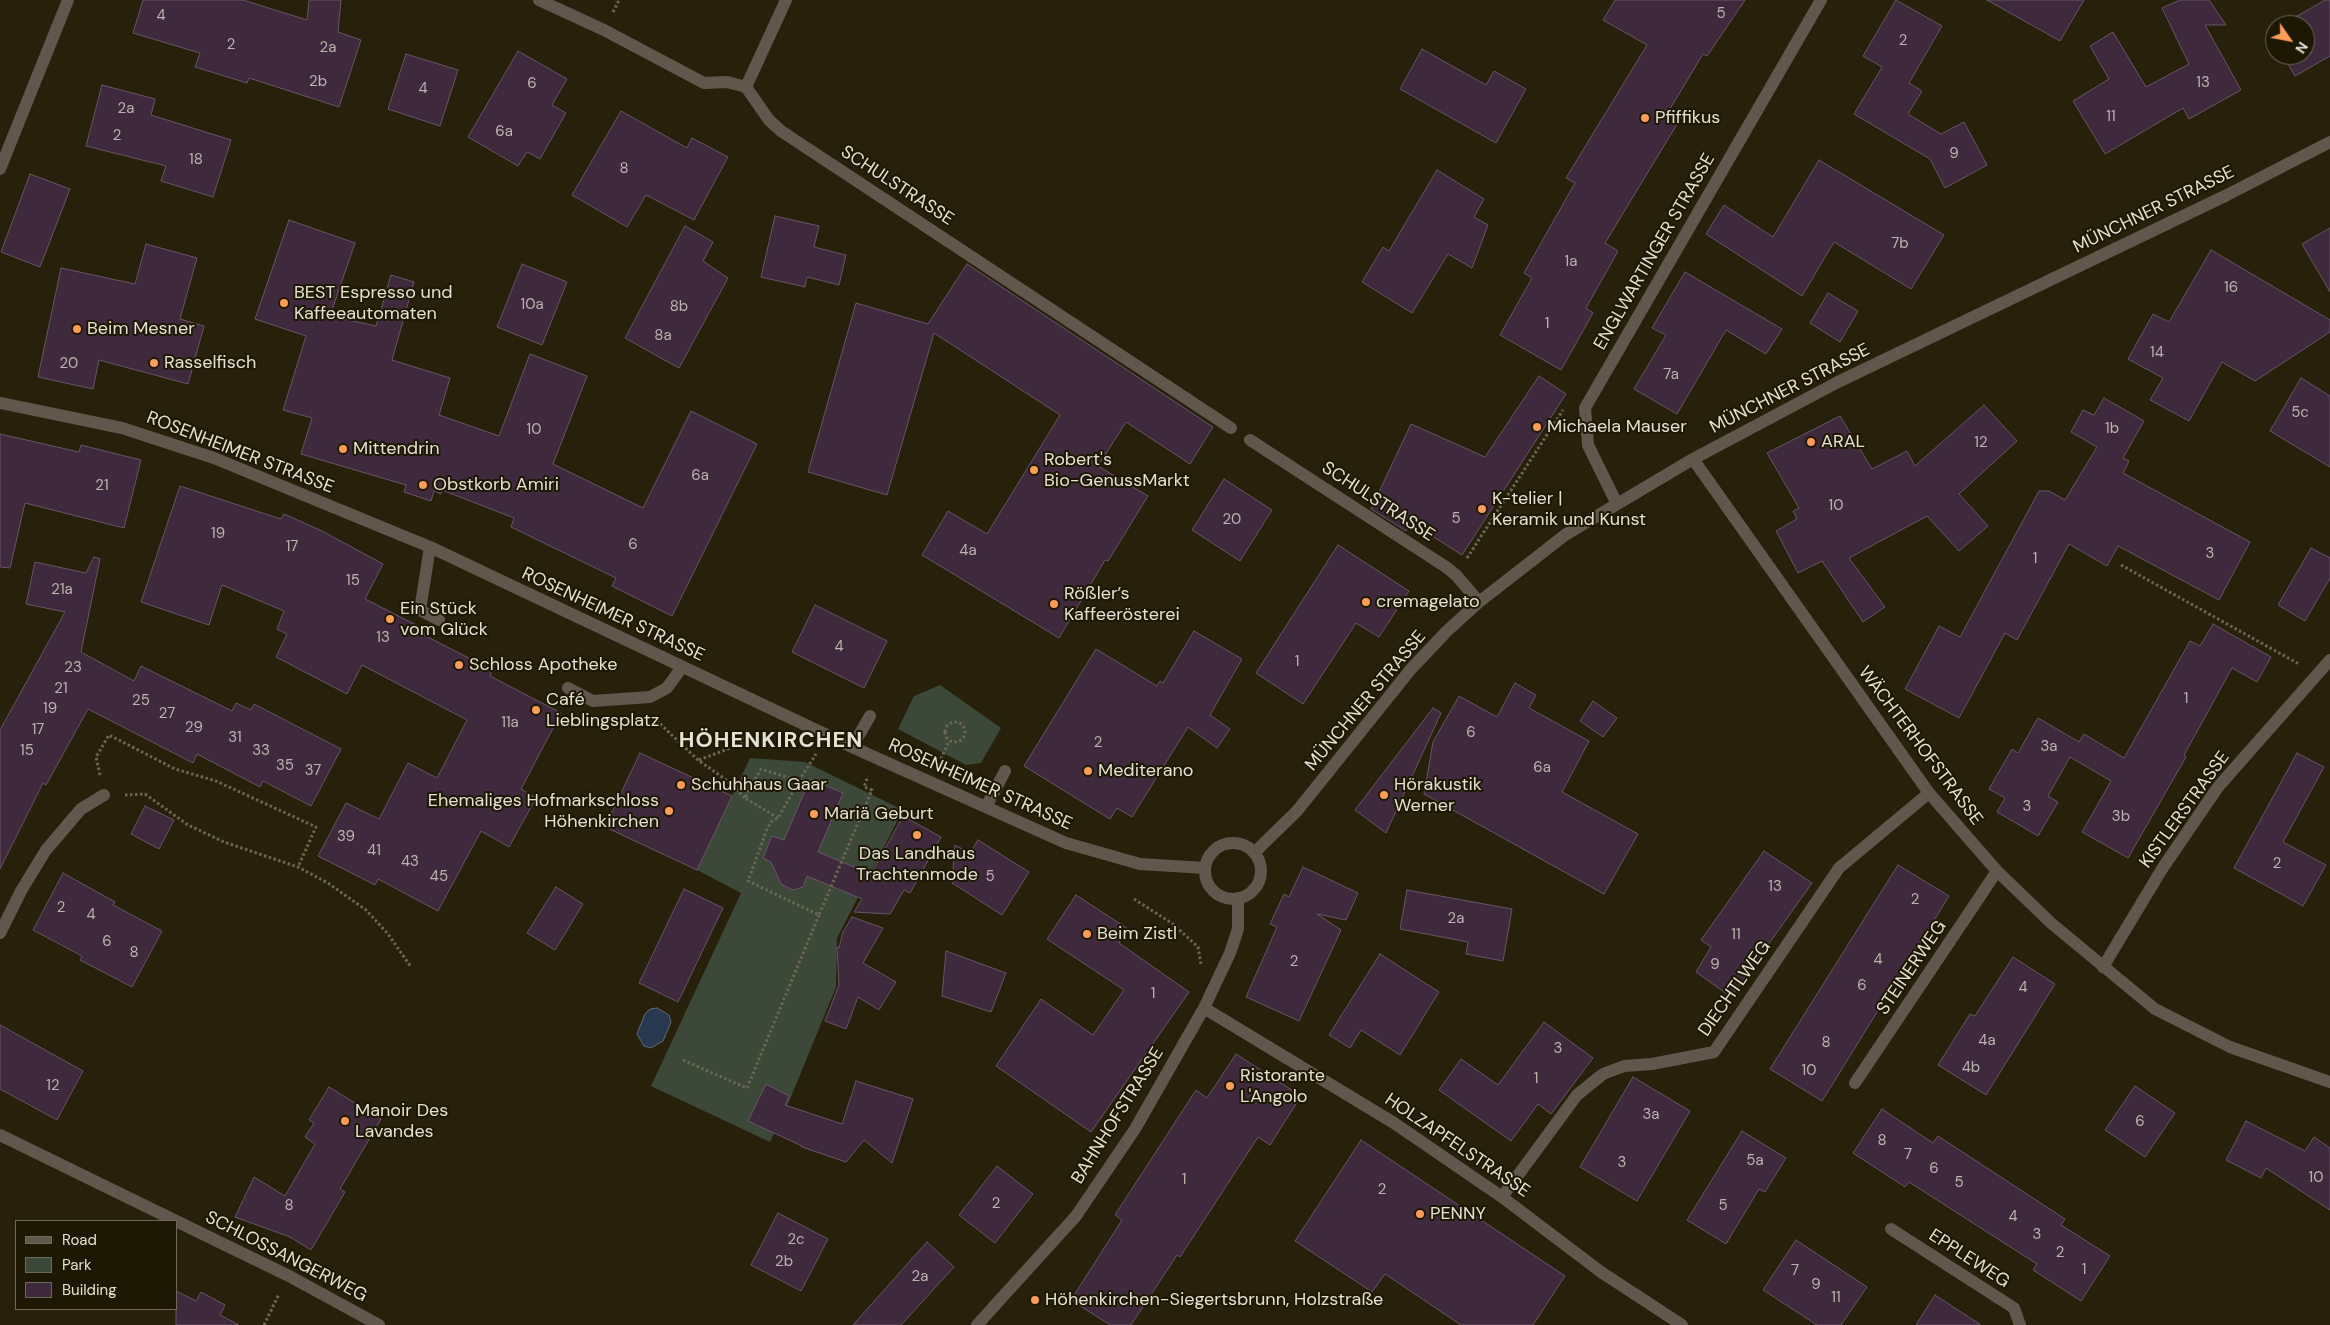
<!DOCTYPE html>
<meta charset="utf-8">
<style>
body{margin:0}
#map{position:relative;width:2330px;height:1325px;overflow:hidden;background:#27210c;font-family:"DM Sans",sans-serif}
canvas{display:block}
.legend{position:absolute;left:15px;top:1220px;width:162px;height:90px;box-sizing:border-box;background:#1d1804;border:1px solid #6d6958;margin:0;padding:6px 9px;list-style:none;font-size:15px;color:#e5e2d5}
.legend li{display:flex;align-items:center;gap:10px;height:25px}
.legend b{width:25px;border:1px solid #6d6958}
.north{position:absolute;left:2265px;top:15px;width:50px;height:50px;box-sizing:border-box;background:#1d1804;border:1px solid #6d6958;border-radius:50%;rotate:123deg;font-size:14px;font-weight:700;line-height:20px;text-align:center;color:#e5e2d5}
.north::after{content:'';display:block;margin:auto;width:18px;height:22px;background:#fc9d54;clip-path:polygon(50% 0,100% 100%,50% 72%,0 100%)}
</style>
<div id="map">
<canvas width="2330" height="1325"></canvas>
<ul class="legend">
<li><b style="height:6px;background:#62574d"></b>Road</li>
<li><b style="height:14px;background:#3c4838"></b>Park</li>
<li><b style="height:14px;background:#3f293d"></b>Building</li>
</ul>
<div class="north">N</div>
</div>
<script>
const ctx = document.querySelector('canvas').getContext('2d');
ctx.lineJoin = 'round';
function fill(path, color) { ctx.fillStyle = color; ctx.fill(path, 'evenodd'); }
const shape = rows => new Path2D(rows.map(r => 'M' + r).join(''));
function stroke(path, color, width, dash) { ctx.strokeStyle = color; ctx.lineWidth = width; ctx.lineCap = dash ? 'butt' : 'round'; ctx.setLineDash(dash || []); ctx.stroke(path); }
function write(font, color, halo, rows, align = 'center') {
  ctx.font = font + ' "DM Sans",sans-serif'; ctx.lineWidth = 4; ctx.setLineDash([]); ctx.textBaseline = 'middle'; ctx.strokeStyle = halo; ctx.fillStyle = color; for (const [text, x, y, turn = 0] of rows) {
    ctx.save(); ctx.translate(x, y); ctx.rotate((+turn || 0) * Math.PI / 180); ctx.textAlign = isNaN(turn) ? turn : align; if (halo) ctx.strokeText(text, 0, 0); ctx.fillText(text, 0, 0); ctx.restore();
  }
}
fill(shape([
 [940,685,1001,728,981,763,966,765,898,729,914,696],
 [750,758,805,762,903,810,837,938,836,987,791,1097,770,1142,651,1086,741,893,697,870]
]), '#3c4838');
const water = shape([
 [657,1008,669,1015,671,1022,663,1041,651,1048,644,1046,637,1034,645,1014,650,1009,657,1008]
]);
fill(water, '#27384f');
stroke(water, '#606b77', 1);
const building = shape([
 [143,0,243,0,307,20,309,0,341,0,338,32,361,40,339,107,249,78,247,83,195,67,200,53,133,33,143,0],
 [1615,0,1745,0,1707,56,1703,54,1670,109,1682,116,1605,243,1618,251,1586,308,1593,313,1561,370,1500,335,1532,278,1524,273,1575,183,1566,178,1647,45,1603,20,1615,0],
 [1896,0,1942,26,1909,83,1922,91,1908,114,1941,134,1964,122,1987,165,1945,188,1930,159,1854,114,1882,67,1863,56,1896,0],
 [1987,0,2084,0,2060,41,1987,0],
 [2180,0,2209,0,2226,25,2205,25,2241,90,2189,119,2183,108,2105,154,2073,101,2109,79,2090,46,2113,32,2146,87,2189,64,2162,8,2180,0],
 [2325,0,2330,0,2330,56,2295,76,2283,55,2305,55,2305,25,2282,25,2325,0],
 [1422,49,1486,85,1494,71,1526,89,1496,143,1400,89,1422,49],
 [518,51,567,79,552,105,566,113,540,159,527,152,518,166,468,137,518,51],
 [406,54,458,70,440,126,388,109,406,54],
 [102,85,155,99,151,115,231,140,213,197,161,181,166,166,86,146,102,85],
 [621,111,687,148,692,138,728,157,694,220,646,195,627,227,572,195,621,111],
 [1819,160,1944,235,1911,289,1834,242,1802,296,1706,234,1724,205,1773,237,1819,160],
 [1437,170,1484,199,1474,217,1488,225,1472,268,1448,254,1412,313,1362,282,1383,247,1389,251,1437,170],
 [30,174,70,189,40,267,1,252,30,174],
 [775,216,819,226,814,247,846,255,839,285,807,277,805,287,761,277,775,216],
 [289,220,355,243,330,316,376,326,391,275,414,282,392,360,450,378,439,415,499,436,530,354,587,376,553,464,643,508,691,411,757,444,672,616,612,586,616,578,511,527,514,518,442,490,441,494,434,491,431,501,404,492,406,485,301,454,312,418,283,410,306,336,255,319,289,220],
 [685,226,713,242,703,261,728,278,679,368,625,338,685,226],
 [2330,228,2330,292,2302,244,2330,228],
 [146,244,197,258,180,319,204,326,188,384,99,360,93,389,38,377,61,268,135,284,146,244],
 [2211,250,2330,320,2330,332,2255,381,2222,362,2189,421,2150,400,2163,378,2128,359,2153,314,2169,322,2211,250],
 [522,264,567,282,542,345,497,327,522,264],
 [967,264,1213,427,1190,464,1126,422,1098,466,1148,496,1108,561,1105,560,1059,638,922,555,948,511,987,534,1060,415,934,333,887,495,808,472,856,303,928,324,967,264],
 [1685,272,1782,329,1766,354,1726,330,1677,414,1634,389,1666,335,1652,328,1685,272],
 [1828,293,1858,311,1840,342,1810,323,1828,293],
 [1539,376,1566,394,1462,555,1410,522,1406,531,1371,509,1411,424,1485,457,1539,376],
 [2301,378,2330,396,2330,467,2270,431,2301,378],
 [2104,398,2144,421,2123,458,2129,461,2123,473,2250,542,2219,600,2118,546,2107,566,2069,544,2017,640,2005,633,1959,718,1905,689,1939,626,1960,637,2039,491,2049,491,2065,500,2097,447,2071,432,2083,410,2094,415,2104,398],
 [1984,405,2017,441,1959,494,1988,526,1959,551,1927,516,1849,558,1885,607,1863,622,1822,561,1798,573,1776,531,1797,519,1793,511,1799,508,1767,453,1840,416,1872,469,1907,451,1915,466,1984,405],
 [0,434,79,452,81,445,141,460,124,528,25,503,10,568,0,567,0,434],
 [1224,479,1272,510,1240,561,1192,530,1224,479],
 [180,486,281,519,284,514,322,531,383,564,365,599,426,630,424,635,492,670,490,676,561,713,521,789,536,798,509,847,481,831,438,911,378,879,375,885,318,856,346,803,379,819,408,763,437,778,467,720,362,665,347,694,276,657,287,634,277,629,284,611,222,585,209,625,141,602,180,486],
 [1338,545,1409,591,1379,637,1356,623,1303,704,1256,673,1338,545],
 [2311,548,2330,558,2330,578,2305,621,2278,605,2311,548],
 [94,557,100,559,81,652,134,681,141,666,232,711,236,703,251,710,254,704,341,749,311,806,263,781,260,787,197,754,193,763,88,709,46,785,43,783,0,869,0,730,65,612,26,604,35,562,86,573,94,557],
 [815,605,887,641,864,688,792,652,815,605],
 [2213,624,2271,657,2257,682,2232,668,2184,755,2186,757,2128,858,2082,832,2111,781,2070,757,2048,796,2058,802,2038,836,1997,812,2005,798,1989,789,2012,749,2018,753,2038,718,2079,742,2084,734,2124,758,2190,641,2200,646,2213,624],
 [1194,631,1242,659,1210,715,1230,729,1217,748,1188,727,1132,817,1117,808,1110,819,1024,766,1096,649,1157,686,1160,681,1163,683,1194,631],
 [1515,683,1536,695,1529,708,1589,741,1562,792,1638,834,1604,894,1424,794,1433,742,1459,696,1497,717,1515,683],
 [1593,701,1617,718,1603,737,1580,721,1593,701],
 [1433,708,1441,713,1386,833,1355,810,1433,708],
 [640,753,732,796,697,870,605,827,640,753],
 [2297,753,2324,767,2283,842,2326,865,2303,906,2234,868,2297,753],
 [810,779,843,793,818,852,871,874,903,816,941,837,910,893,904,890,890,914,854,912,862,899,807,876,803,887,793,890,781,884,771,862,763,858,772,836,784,840,810,779],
 [145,806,174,820,159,849,131,834,145,806],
 [978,840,1029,872,1002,915,952,883,955,845,970,853,978,840],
 [1764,851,1812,883,1731,997,1696,972,1711,947,1701,940,1764,851],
 [1898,865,1949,896,1822,1101,1770,1069,1898,865],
 [1303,867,1358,893,1346,920,1317,914,1341,930,1299,1021,1246,997,1277,927,1270,924,1284,894,1289,897,1303,867],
 [63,873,115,902,113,905,162,931,132,987,80,960,82,956,33,930,63,873],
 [556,887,583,904,555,950,527,933,556,887],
 [684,889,723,908,678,1002,639,983,684,889],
 [1407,890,1512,909,1503,961,1466,954,1468,942,1400,929,1407,890],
 [1076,895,1128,929,1119,943,1189,992,1091,1132,996,1066,1041,999,1093,1035,1124,990,1047,939,1076,895],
 [852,917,883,928,863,963,896,982,879,1010,858,997,846,1029,825,1021,839,985,837,947,839,948,843,932,852,917],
 [946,951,1006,973,991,1012,942,996,946,951],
 [1380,954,1439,992,1400,1055,1361,1030,1350,1048,1329,1035,1380,954],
 [2013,957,2055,984,1986,1095,1938,1065,1970,1014,1975,1016,2013,957],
 [1544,1022,1593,1058,1551,1114,1538,1104,1511,1141,1439,1090,1461,1059,1498,1085,1544,1022],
 [0,1025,83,1071,57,1120,0,1089,0,1025],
 [1236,1054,1301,1096,1270,1145,1258,1137,1180,1257,1177,1255,1131,1325,1110,1325,1071,1300,1122,1220,1115,1215,1196,1090,1207,1098,1236,1054],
 [1633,1077,1690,1111,1637,1201,1580,1167,1633,1077],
 [856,1081,913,1099,892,1163,864,1140,846,1162,802,1147,802,1146,748,1121,766,1084,789,1096,785,1105,842,1124,856,1081],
 [2135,1086,2175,1113,2145,1157,2105,1130,2135,1086],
 [329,1087,381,1119,340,1189,345,1192,311,1250,290,1237,235,1217,254,1177,285,1196,315,1144,305,1137,314,1123,309,1120,329,1087],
 [1882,1109,1933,1143,1938,1136,2065,1219,2061,1225,2110,1256,2081,1301,2033,1270,2037,1264,1909,1182,1905,1187,1853,1153,1882,1109],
 [2246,1121,2305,1151,2314,1137,2330,1148,2330,1210,2266,1168,2261,1178,2226,1160,2246,1121],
 [1742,1131,1786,1158,1765,1192,1759,1189,1726,1244,1687,1220,1742,1131],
 [1361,1140,1565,1276,1533,1325,1461,1325,1385,1274,1372,1292,1295,1241,1361,1140],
 [997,1166,1033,1194,995,1243,959,1215,997,1166],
 [778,1213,828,1239,801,1291,751,1265,778,1213],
 [1796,1240,1867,1287,1841,1325,1817,1325,1763,1290,1796,1240],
 [927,1242,954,1267,901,1325,853,1325,927,1242],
 [176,1291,196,1301,201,1292,225,1305,220,1315,239,1325,176,1325,176,1291],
 [1935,1295,1981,1325,1916,1325,1935,1295]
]);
fill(building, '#3f293d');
stroke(building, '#685566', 1);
stroke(shape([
 [613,12,619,0],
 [1467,558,1563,410],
 [2121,565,2299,664],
 [653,717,698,760,725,779,745,798],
 '945 732a10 10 0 1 1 20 0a10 10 0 1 1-20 0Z',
 [941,759,949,741],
 [699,760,741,744,748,730],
 [100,775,96,757,109,735,175,769,216,781,316,827,298,867],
 [799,781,816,754],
 [125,795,145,794,188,825,224,842,298,867,328,883,366,910,388,934,411,967],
 [778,818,745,798,761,769,799,781,778,818,772,821,767,829,748,881,819,915,872,790,864,787,868,776],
 [1134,899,1173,924,1198,947,1201,964],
 [683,1060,747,1088,819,915],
 [264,1325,279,1294]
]), '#6b6754', 3, [2.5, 2.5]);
stroke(shape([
 [539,0,604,30,704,83,727,82,746,87,769,120,781,131,1231,428],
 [746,87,786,0],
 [0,169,68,0],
 [0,403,122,428,214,458,430,547,852,747,1066,843,1140,864,1205,868],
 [1250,440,1446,567,1456,575,1479,602],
 [1693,459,1929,793,1997,871,2051,923,2155,1009,2230,1047,2330,1082],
 [1616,502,1588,445,1585,408,1821,0],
 [430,547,420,610,439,620],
 [568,688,593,701,650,697,667,688,682,667],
 [852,747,870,716],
 [986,807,1005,771],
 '1205 871a28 28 0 1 1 56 0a28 28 0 1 1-56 0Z',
 [1254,853,1297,811,1411,669,1447,631,1479,602,1565,535,1693,459,1838,382,2227,195,2330,142],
 [0,933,21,891,46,850,81,809,104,795],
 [2103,967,2162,869,2218,787,2330,660],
 [1204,1008,1394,1123,1502,1197,1601,1272,1682,1325],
 [1855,1083,1997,871],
 [0,1135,176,1221],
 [1502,1197,1577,1095,1603,1074,1624,1066,1652,1064,1714,1052,1839,868,1929,793],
 [176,1221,289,1276,379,1325],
 [1891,1229,2014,1308,2020,1325],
 [977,1325,1076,1216,1135,1129,1204,1008,1230,953,1238,929,1238,898]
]), '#62574d', 12);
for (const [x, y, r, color] of [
 [1645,118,5,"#fc9d54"],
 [284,303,5,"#fc9d54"],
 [77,329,5,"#fc9d54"],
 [154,363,5,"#fc9d54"],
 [1537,427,5,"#fc9d54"],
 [1811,442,5,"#fc9d54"],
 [343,449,5,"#fc9d54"],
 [1034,470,5,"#fc9d54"],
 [423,485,5,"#fc9d54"],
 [1482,509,5,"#fc9d54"],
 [1366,602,5,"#fc9d54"],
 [1054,604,5,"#fc9d54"],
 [390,619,5,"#fc9d54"],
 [459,665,5,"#fc9d54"],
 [536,710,5,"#fc9d54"],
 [1088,771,5,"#fc9d54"],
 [681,785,5,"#fc9d54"],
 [1384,795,5,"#fc9d54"],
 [669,811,5,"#fc9d54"],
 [814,814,5,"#fc9d54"],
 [917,835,5,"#fc9d54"],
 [1087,934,5,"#fc9d54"],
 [1230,1086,5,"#fc9d54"],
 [345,1121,5,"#fc9d54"],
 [1420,1214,5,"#fc9d54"],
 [1035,1300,5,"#fc9d54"]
]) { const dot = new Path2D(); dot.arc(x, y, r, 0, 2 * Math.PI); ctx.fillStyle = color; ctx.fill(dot); stroke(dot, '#1d1804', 2); }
write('15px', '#bcb4af', null, [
 ["5",1721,14],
 ["4",161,16],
 ["2",1903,41],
 ["2",231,45],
 ["2a",328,48],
 ["2b",318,82],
 ["13",2203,83],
 ["6",532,84],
 ["4",423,89],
 ["2a",126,109],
 ["11",2111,117],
 ["6a",504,132],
 ["2",117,136],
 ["9",1954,154],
 ["18",196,160],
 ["8",624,169],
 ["7b",1900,244],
 ["1a",1571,262],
 ["16",2231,288],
 ["10a",532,305],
 ["8b",679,307],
 ["1",1547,324],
 ["8a",663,336],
 ["14",2157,353],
 ["20",69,364],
 ["7a",1671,375],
 ["5c",2300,413],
 ["1b",2112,429],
 ["10",534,430],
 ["12",1981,443],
 ["6a",700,476],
 ["21",102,486],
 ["10",1836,506],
 ["5",1456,519],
 ["20",1232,520],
 ["19",218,534],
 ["6",633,545],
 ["17",292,547],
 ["4a",968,551],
 ["3",2210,554],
 ["1",2035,559],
 ["15",353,581],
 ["21a",62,590],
 ["13",383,638],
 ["4",839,647],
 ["1",1297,662],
 ["23",73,668],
 ["21",61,689],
 ["1",2186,699],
 ["25",141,701],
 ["19",50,709],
 ["27",167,714],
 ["11a",510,723],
 ["29",194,728],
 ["17",38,730],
 ["6",1471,733],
 ["31",235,738],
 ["2",1098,743],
 ["3a",2049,747],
 ["15",27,751],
 ["33",261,751],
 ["35",285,766],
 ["6a",1542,768],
 ["37",313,771],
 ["3",2027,807],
 ["3b",2121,817],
 ["39",346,837],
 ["41",374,851],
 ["43",410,862],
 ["2",2277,864],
 ["45",439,877],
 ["5",990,877],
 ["13",1775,887],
 ["2",1915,900],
 ["2",61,908],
 ["4",91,915],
 ["2a",1456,919],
 ["11",1736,935],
 ["6",107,942],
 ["8",134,953],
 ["4",1878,960],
 ["2",1294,962],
 ["9",1715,965],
 ["6",1862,986],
 ["4",2023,988],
 ["1",1153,994],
 ["4a",1987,1041],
 ["8",1826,1043],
 ["3",1558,1049],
 ["4b",1971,1068],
 ["10",1809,1071],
 ["1",1536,1079],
 ["12",53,1086],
 ["3a",1651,1115],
 ["6",2140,1122],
 ["8",1882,1141],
 ["7",1908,1155],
 ["5a",1755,1161],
 ["3",1622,1163],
 ["6",1934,1169],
 ["10",2316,1178],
 ["1",1184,1180],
 ["5",1959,1183],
 ["2",1382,1190],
 ["2",996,1204],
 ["8",289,1206],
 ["5",1723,1206],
 ["4",2013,1217],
 ["3",2037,1235],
 ["2c",796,1240],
 ["2",2060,1253],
 ["2b",784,1262],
 ["1",2084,1270],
 ["7",1795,1271],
 ["2a",920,1277],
 ["9",1816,1285],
 ["11",1836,1298]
]);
write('18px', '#e5e2d5', '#1d1804', [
 ["Pfiffikus",1655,118],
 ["BEST Espresso und",294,293],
 ["Kaffeeautomaten",294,314],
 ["Beim Mesner",87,329],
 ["Rasselfisch",164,363],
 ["Michaela Mauser",1547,427],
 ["ARAL",1821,442],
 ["Mittendrin",353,449],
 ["Robert's",1044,460],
 ["Bio-GenussMarkt",1044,481],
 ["Obstkorb Amiri",433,485],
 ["K-telier |",1492,499],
 ["Keramik und Kunst",1492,520],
 ["Rößler’s",1064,594],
 ["Kaffeerösterei",1064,615],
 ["cremagelato",1376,602],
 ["Ein Stück",400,609],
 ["vom Glück",400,630],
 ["Schloss Apotheke",469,665],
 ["Café",546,700],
 ["Lieblingsplatz",546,721],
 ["Mediterano",1098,771],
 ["Schuhhaus Gaar",691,785],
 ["Hörakustik",1394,785],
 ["Werner",1394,806],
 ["Ehemaliges Hofmarkschloss",659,801,"right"],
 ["Höhenkirchen",659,822,"right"],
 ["Mariä Geburt",824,814],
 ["Das Landhaus",917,854,"center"],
 ["Trachtenmode",917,875,"center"],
 ["Beim Zistl",1097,934],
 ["Ristorante",1240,1076],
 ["L'Angolo",1240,1097],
 ["Manoir Des",355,1111],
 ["Lavandes",355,1132],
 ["PENNY",1430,1214],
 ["Höhenkirchen-Siegertsbrunn, Holzstraße",1045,1300]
], 'left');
write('18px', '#e5e2d5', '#1d1804', [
 ["SCHULSTRASSE",897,186,33],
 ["MÜNCHNER STRASSE",2154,210,-26],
 ["ENGLWARTINGER STRASSE",1655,252,-60],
 ["MÜNCHNER STRASSE",1790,389,-27],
 ["ROSENHEIMER STRASSE",240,453,21],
 ["SCHULSTRASSE",1378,502,33],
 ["ROSENHEIMER STRASSE",613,615,25],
 ["MÜNCHNER STRASSE",1366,701,-50],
 ["WÄCHTERHOFSTRASSE",1920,746,53],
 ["ROSENHEIMER STRASSE",980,785,24],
 ["KISTLERSTRASSE",2185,810,-54],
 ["STEINERWEG",1912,968,-56],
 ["DIECHTLWEG",1735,989,-55],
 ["BAHNHOFSTRASSE",1118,1116,-58],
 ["HOLZAPFELSTRASSE",1457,1146,34],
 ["SCHLOSSANGERWEG",286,1257,27],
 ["EPPLEWEG",1969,1259,33]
]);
ctx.letterSpacing = '1px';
write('bold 22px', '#e5e2d5', '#1d1804', [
 ["HÖHENKIRCHEN",771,741]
]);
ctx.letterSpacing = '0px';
</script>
